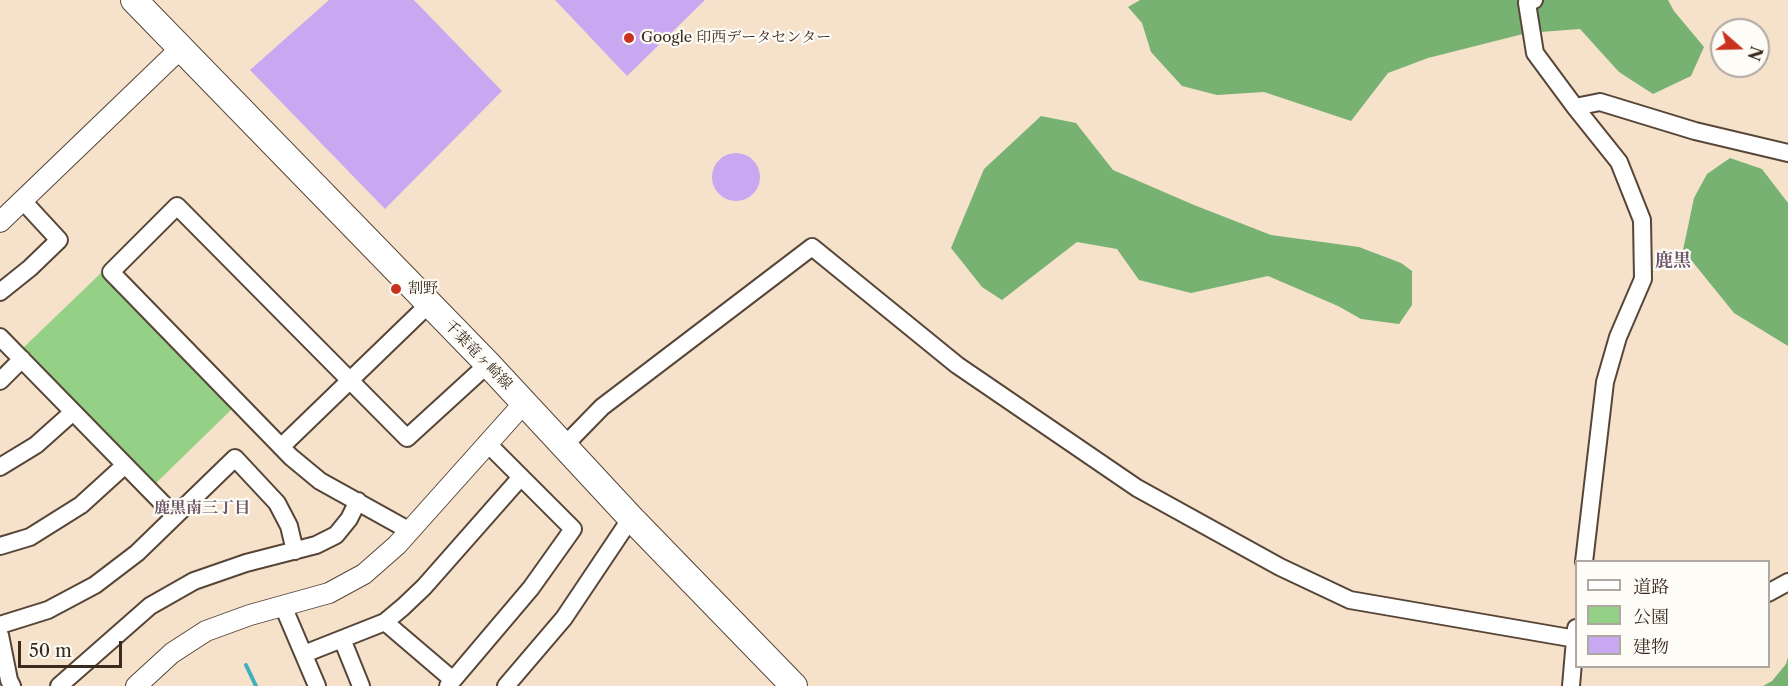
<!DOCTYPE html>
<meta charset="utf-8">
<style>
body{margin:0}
#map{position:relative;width:1788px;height:686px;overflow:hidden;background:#f6e2cb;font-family:"Libre Caslon Text","Noto Serif JP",serif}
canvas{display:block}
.legend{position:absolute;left:1575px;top:560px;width:195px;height:108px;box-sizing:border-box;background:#fdfcf7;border:2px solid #afa8a0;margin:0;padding:8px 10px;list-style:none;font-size:18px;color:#3b2a1e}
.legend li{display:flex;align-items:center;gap:12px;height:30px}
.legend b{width:30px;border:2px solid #afa8a0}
.north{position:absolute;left:1710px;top:18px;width:60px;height:60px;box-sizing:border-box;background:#fdfcf7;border:2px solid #afa8a0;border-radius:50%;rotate:110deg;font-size:16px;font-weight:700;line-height:24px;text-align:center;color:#3b2a1e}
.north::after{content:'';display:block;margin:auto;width:21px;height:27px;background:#c8321e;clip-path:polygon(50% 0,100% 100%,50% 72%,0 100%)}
.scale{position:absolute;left:18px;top:641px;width:104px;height:27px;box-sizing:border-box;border:3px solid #3b2a1e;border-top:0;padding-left:8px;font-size:18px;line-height:21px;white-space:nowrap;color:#3b2a1e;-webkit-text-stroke:4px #fdfcf7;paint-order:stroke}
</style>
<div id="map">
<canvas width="1788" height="686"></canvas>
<ul class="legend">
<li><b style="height:8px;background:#fff"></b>道路</li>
<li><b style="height:16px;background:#94d085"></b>公園</li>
<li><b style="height:16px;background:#c9a8f2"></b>建物</li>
</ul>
<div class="north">N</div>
<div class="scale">50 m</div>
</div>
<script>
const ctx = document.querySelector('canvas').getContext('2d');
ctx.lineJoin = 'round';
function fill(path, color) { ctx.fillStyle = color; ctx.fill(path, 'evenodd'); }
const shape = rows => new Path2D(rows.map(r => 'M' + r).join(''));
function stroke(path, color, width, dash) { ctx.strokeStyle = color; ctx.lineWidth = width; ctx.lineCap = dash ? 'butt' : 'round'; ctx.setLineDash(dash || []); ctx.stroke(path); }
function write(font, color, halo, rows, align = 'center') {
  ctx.font = font + ' "Libre Caslon Text","Noto Serif JP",serif'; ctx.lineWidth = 4.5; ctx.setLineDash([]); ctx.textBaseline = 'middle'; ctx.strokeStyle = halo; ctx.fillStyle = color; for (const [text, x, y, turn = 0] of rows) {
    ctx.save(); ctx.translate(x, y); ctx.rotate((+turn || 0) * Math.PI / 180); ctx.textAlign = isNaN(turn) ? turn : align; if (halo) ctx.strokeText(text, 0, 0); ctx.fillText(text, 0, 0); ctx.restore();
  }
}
fill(shape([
 [101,273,232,409,154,485,23,348]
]), '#94d085');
fill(shape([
 [1140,0,1668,0,1674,11,1704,47,1691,76,1653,94,1619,72,1580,29,1527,33,1428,58,1388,73,1351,121,1264,92,1217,95,1182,86,1151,52,1142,23,1128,7],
 [1041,116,1076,123,1113,170,1194,205,1271,235,1359,247,1401,263,1412,271,1412,305,1399,324,1361,319,1338,306,1268,276,1191,293,1139,280,1117,249,1077,242,1002,300,982,287,951,248,984,169],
 [1730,158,1762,169,1788,203,1788,346,1734,313,1683,250,1694,198,1707,174],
 [1788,657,1788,686,1763,686,1772,681,1786,664]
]), '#77b272');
stroke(shape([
 [246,665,256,686]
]), '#41b0bc', 4);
fill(shape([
 [329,0,414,0,502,91,385,209,250,70],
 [555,0,705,0,627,76],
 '712 177a24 24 0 1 1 48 0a24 24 0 1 1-48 0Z'
]), '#c9a8f2');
const minor = shape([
 [1534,0,1527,3,1535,53,1575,107,1600,102,1695,131,1788,153],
 [1575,107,1619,162,1642,220,1643,279,1618,337,1605,382,1584,562],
 [0,292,30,268,59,240,23,201],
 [0,337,175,516],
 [0,381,22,359],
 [564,446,602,407,812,247,957,365,1137,488,1280,567,1350,600,1576,639],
 [281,447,429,304],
 [0,467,36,445,73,412],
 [410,531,320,481,291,457,111,272,177,206,407,438,488,364],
 [0,546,30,537,81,505,125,465],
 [1768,593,1788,582],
 [283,606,317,686],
 [385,622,453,680],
 [0,625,48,610,95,585,137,553,235,458,277,503,289,526,295,551],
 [0,635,9,680,12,686],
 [342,639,361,686],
 [304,654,385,622,403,607,424,587,521,477],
 [59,686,150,606,194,581,246,563,316,545,336,535,349,519,358,501],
 [448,686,531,588,573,529,487,443],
 [506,686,564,618,631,518],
 [1571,686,1576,628]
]);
const tertiary = shape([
 [0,222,181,48],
 [136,686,172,653,206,631,250,615,329,593,364,574,397,545,524,403]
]);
const primary = shape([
 [134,0,488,364,631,518,794,686]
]);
stroke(minor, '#574638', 20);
stroke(tertiary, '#574638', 22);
stroke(primary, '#574638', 28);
stroke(minor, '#fff', 16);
stroke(tertiary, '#fff', 20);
stroke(primary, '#fff', 26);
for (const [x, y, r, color] of [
 [629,38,6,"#c8321e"],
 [396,289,6,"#c8321e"]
]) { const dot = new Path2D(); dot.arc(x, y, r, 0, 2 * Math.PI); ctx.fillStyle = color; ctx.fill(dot); stroke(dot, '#fdfcf7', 2); }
write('15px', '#3b2a1e', '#fdfcf7', [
 ["Google 印西データセンター",641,38],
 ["割野",408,289]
], 'left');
write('15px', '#3b2a1e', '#fdfcf7', [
 ["千葉竜ヶ崎線",478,355,46]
]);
write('bold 16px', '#6d5668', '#fdfcf7', [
 ["鹿黒南三丁目",202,508]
]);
write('bold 18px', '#6d5668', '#fdfcf7', [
 ["鹿黒",1673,261]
]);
</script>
